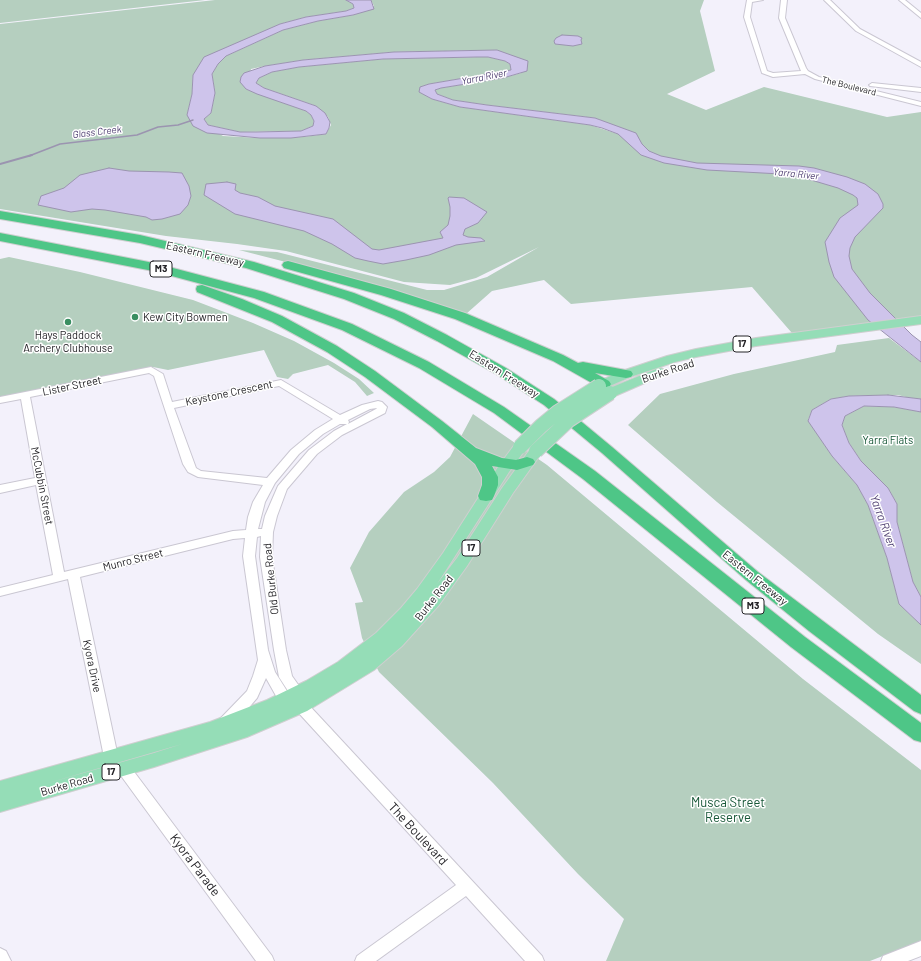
<!DOCTYPE html>
<style>
body{margin:0}
canvas{display:block;background:#f3f1fb}
</style>
<canvas width="921" height="961"></canvas>
<script>
const ctx = document.querySelector('canvas').getContext('2d');
ctx.lineJoin = 'round';
function fill(path, color) { ctx.fillStyle = color; ctx.fill(path, 'evenodd'); }
const shape = rows => new Path2D(rows.map(r => 'M' + r).join(''));
function stroke(path, color, width, dash) { ctx.strokeStyle = color; ctx.lineWidth = width; ctx.lineCap = dash ? 'butt' : 'round'; ctx.setLineDash(dash || []); ctx.stroke(path); }
function write(font, color, halo, rows, align = 'center') {
  ctx.font = font + ' Barlow,sans-serif'; ctx.lineWidth = 3; ctx.setLineDash([]); ctx.textBaseline = 'middle'; ctx.strokeStyle = halo; ctx.fillStyle = color; for (const [text, x, y, turn = 0] of rows) {
    ctx.save(); ctx.translate(x, y); ctx.rotate((+turn || 0) * Math.PI / 180); ctx.textAlign = isNaN(turn) ? turn : align; if (halo) ctx.strokeText(text, 0, 0); ctx.fillText(text, 0, 0); ctx.restore();
  }
}
fill(shape([
 [0,0,205,0,0,23],
 [215,0,346,0,353,4,354,8,346,11,306,17,280,24,193,75,192,94,187,115,223,136,260,138,303,137,326,134,331,125,328,117,316,106,264,88,256,83,259,78,272,72,299,67,383,59,477,57,488,57,505,61,510,64,511,70,429,84,421,87,420,92,432,99,460,107,590,125,618,134,637,136,595,118,487,105,453,100,437,94,435,90,441,88,503,78,521,73,497,50,394,52,303,60,265,66,251,69,246,89,306,111,311,115,314,121,313,126,301,131,240,132,208,125,204,119,211,113,215,93,212,74,218,64,226,56,283,30,318,21,353,15,374,6,371,0,704,0,700,11,715,71,667,94,706,110,764,87,887,117,921,112,921,322,798,340,752,287,571,304,544,280,492,291,466,314,356,280,239,250,277,252,427,290,444,290,487,277,539,247,476,278,450,285,404,282,286,251,237,244,166,236,0,209,0,24],
 [9,257,80,272,193,300,253,323,294,341,334,363,359,379,374,393,367,396,355,382,328,365,293,374,288,379,277,377,264,350,168,370,153,367,0,398,0,259],
 [889,338,921,362,921,399,910,398,898,395,849,396,831,399,812,410,808,420,832,456,857,485,868,505,887,558,899,604,921,625,921,664,878,634,717,502,628,425,660,394,734,374,835,352,837,345],
 [864,406,894,407,921,412,921,597,913,582,897,522,897,504,888,488,861,461,849,443,842,425,845,416],
 [473,414,547,465,803,679,921,770,921,941,870,961,606,961,624,919,578,874,493,783,379,672,362,638,355,603,363,602,350,568,369,532,404,492,434,472,450,457]
]), '#b5cfbf');
const water = shape([
 [346,0,371,0,374,9,353,15,318,21,283,30,226,56,218,64,212,74,215,93,211,113,204,119,208,125,240,132,256,132,301,131,313,126,314,121,311,115,306,111,257,94,246,89,240,82,241,77,244,73,265,66,303,60,394,52,497,50,511,55,528,61,527,71,503,78,441,88,435,90,437,94,453,100,487,105,595,118,636,133,642,144,649,151,661,156,697,163,799,166,814,168,847,177,865,184,878,194,883,204,883,208,855,237,850,248,849,256,852,269,870,293,912,335,921,342,921,362,868,320,834,277,829,262,825,242,840,218,858,205,857,198,853,195,838,188,801,177,781,174,707,170,664,163,641,155,618,134,602,128,590,125,460,107,432,99,419,92,420,87,429,84,511,70,510,64,505,61,488,57,477,57,383,59,299,67,272,72,259,78,256,83,264,88,316,106,325,113,330,122,329,128,326,134,291,138,260,138,207,133,193,126,187,115,192,94,193,75,204,57,280,24,306,17,346,11,354,8,353,4,346,0],
 [562,35,578,36,582,38,581,40,582,44,573,46,555,44,554,41,556,38,562,35],
 [109,168,129,171,169,172,182,173,189,186,191,196,188,205,180,214,162,219,152,220,146,217,105,210,92,209,71,212,38,205,41,196,64,188,80,175,109,168],
 [227,182,236,184,235,190,240,193,258,197,275,206,333,219,372,249,379,250,443,238,440,232,448,225,450,216,450,207,448,198,449,197,464,198,487,212,478,223,465,229,463,235,468,237,481,238,485,241,456,245,429,255,406,260,383,264,368,261,355,258,332,244,304,231,235,214,204,195,206,184,227,182],
 [888,395,921,399,921,412,894,407,864,406,845,416,842,425,849,443,861,461,888,488,897,504,897,522,913,582,921,597,921,625,899,604,887,558,868,505,857,485,832,456,808,421,812,410,831,399,849,396,888,395]
]);
fill(water, '#cec4eb');
stroke(water, '#9b94b0', 1);
stroke(shape([
 [29,156,60,144,137,135,158,127,178,125,193,120]
]), '#9b94b0', 1.5);
stroke(shape([
 [0,164,32,155]
]), '#9b94b0', 2);
const minor = shape([
 [747,0,763,0,752,2,750,17,767,71,773,73,801,71,779,18,781,0,787,0,785,18,806,68,808,71,819,77,921,102,921,106,815,79,805,74,773,77,762,73,744,17,747,0],
 [824,0,830,0,860,29,921,62,921,67,856,31,824,0],
 [899,0,905,0,921,13,921,18,899,0],
 [872,83,921,88,921,92,870,86,869,85,872,83],
 [151,367,163,374,172,402,281,380,340,415,362,405,378,401,382,402,387,407,385,413,342,435,317,454,287,489,277,516,273,532,272,557,286,650,292,676,304,693,302,697,297,698,292,697,279,677,274,650,260,557,261,536,257,537,255,556,268,650,275,672,292,699,290,703,285,704,280,703,266,678,257,698,246,711,229,726,224,727,219,726,217,722,247,691,253,676,258,660,243,556,245,538,233,539,80,577,118,757,116,761,111,763,106,761,104,757,68,579,0,596,0,588,53,575,36,485,0,493,0,485,35,478,21,399,0,403,0,397,151,367],
 [149,373,154,376,183,464,188,472,198,477,263,485,253,502,248,517,246,530,233,531,64,572,30,397,149,373],
 [279,386,333,419,315,430,291,450,267,478,201,471,196,468,174,408,279,386],
 [377,408,376,409,348,424,349,422,348,420,370,409,377,408],
 [340,424,347,424,334,431,309,450,278,486,265,516,262,529,258,529,265,502,275,483,299,454,323,434,340,424],
 [301,701,306,702,542,956,544,961,525,961,466,896,376,961,355,961,357,956,456,885,296,710,294,706,296,702,301,701],
 [124,763,129,765,272,956,274,961,256,961,119,773,117,769,119,765,124,763],
 [921,941,921,956,908,961,881,961,883,956,921,941],
 [0,948,6,951,11,961,0,961,0,948]
]);
const major = shape([
 [921,316,921,324,756,346,696,357,675,362,630,377,603,389,599,390,595,389,593,386,595,383,622,371,667,356,696,349,756,338,921,316],
 [659,368,663,369,665,372,663,375,615,396,605,396,604,393,605,390,659,368],
 [520,443,525,444,527,447,509,472,437,584,457,558,502,488,531,448,536,447,541,448,543,451,513,493,467,566,439,605,402,646,374,670,307,711,247,737,154,767,0,812,0,781,210,722,267,700,306,681,338,662,376,633,401,608,417,589,443,553,498,467,515,444,520,443],
 [182,744,154,753,41,785,182,744]
]);
const highway = shape([
 [0,211,140,235,254,262,354,293,404,313,447,335,506,368,554,399,612,447,758,572,921,695,921,714,914,711,809,631,746,580,602,453,544,405,496,374,437,341,394,319,344,299,246,268,140,243,0,219,0,211],
 [0,233,154,263,264,292,352,324,429,362,504,407,595,471,805,637,921,723,921,742,914,740,791,647,583,479,494,413,419,368,342,330,254,298,153,271,0,241,0,233],
 [288,261,391,289,465,313,563,355,578,363,583,362,626,370,631,371,633,374,631,377,626,378,595,373,609,381,611,384,609,387,604,388,599,387,553,361,455,319,381,295,284,268,282,265,284,262,288,261],
 [202,285,242,299,282,316,337,346,375,371,442,421,476,448,502,458,516,460,527,457,533,459,535,462,533,465,517,470,492,466,498,477,498,485,494,496,492,500,486,501,480,500,478,496,482,485,482,477,475,464,432,427,365,377,327,352,272,322,197,292,196,289,197,286,202,285]
]);
stroke(minor, '#cac7d2', 2);
stroke(major, '#cfcfd0', 2);
stroke(highway, '#cfcfd0', 2);
fill(minor, '#fff');
fill(major, '#95ddb7');
fill(highway, '#4ec687');
const majorBridge = shape([
 [520,447,541,426,558,412,599,386],
 [536,451,569,420,610,393]
]);
stroke(majorBridge, '#cfcfd0', 16, []);
stroke(majorBridge, '#95ddb7', 14);
for (const [x, y, r, color] of [
 [135,317,4,"#398e61"],
 [68,322,4,"#398e61"]
]) { const dot = new Path2D(); dot.arc(x, y, r, 0, 2 * Math.PI); ctx.fillStyle = color; ctx.fill(dot); stroke(dot, '#fff', 1.5); }
write('9px', '#252428', '#fff', [
 ["The Boulevard",849,86,14]
]);
write('italic 10px', '#524274', '#fff', [
 ["Yarra River",484,77,-11],
 ["Glass Creek",97,132,-7],
 ["Yarra River",796,174,6]
]);
for (const [x, y, w] of [
 [161,269,22],
 [742,344,18],
 [471,548,18],
 [753,606,22],
 [111,772,18]
]) { const box = new Path2D(); box.roundRect(x - w / 2, y - 8, w, 16, 3); ctx.fillStyle = '#fff'; ctx.fill(box); stroke(box, '#252428', 1); }
write('bold 10px', '#252428', null, [
 ["M3",161,269],
 ["17",742,344],
 ["17",471,548],
 ["M3",753,606],
 ["17",111,772]
]);
write('11px', '#252428', '#fff', [
 ["Eastern Freeway",205,254,13],
 ["Burke Road",668,371,-18],
 ["Eastern Freeway",504,374,32],
 ["Lister Street",72,386,-12],
 ["Keystone Crescent",229,393,-12],
 ["McCubbin Street",42,486,79],
 ["Munro Street",133,560,-14],
 ["Eastern Freeway",755,578,39],
 ["Old Burke Road",271,579,-96],
 ["Burke Road",434,598,-52],
 ["Kyora Drive",92,666,78],
 ["Burke Road",67,785,-16]
]);
write('11px', '#252428', '#fff', [
 ["Kew City Bowmen",143,317],
 ["Hays Paddock",68,335,"center"],
 ["Archery Clubhouse",68,348,"center"]
], 'left');
write('11px', '#175737', '#fff', [
 ["Yarra Flats",888,440]
]);
write('italic 12px', '#524274', '#fff', [
 ["Yarra River",883,521,70]
]);
write('13px', '#175737', '#fff', [
 ["Musca Street",728,803],
 ["Reserve",728,818]
]);
write('13px', '#252428', '#fff', [
 ["The Boulevard",418,834,47],
 ["Kyora Parade",195,865,53]
]);
</script>
